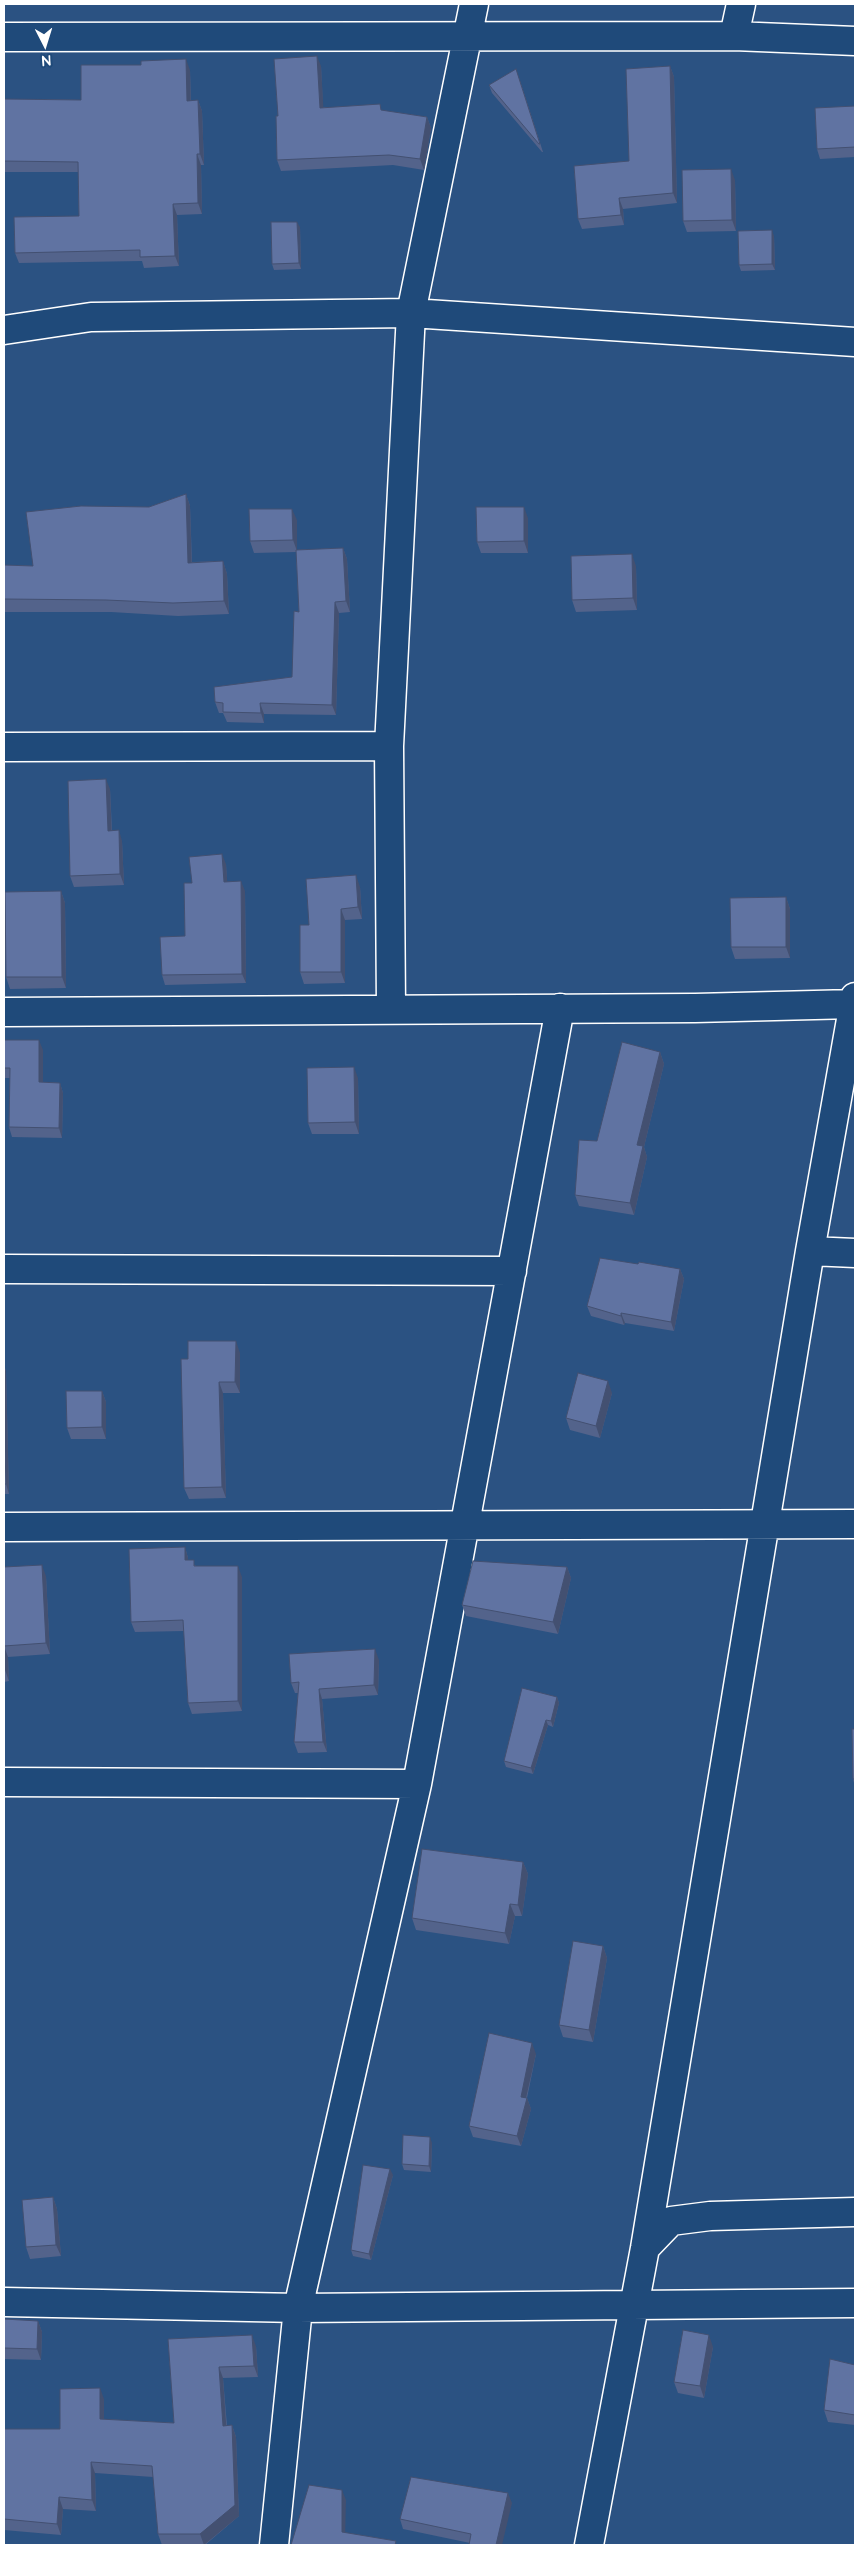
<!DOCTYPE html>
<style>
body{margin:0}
#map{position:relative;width:859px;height:2549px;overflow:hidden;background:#2b5282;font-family:"Architects Daughter",sans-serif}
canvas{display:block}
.frame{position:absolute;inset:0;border:5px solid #fff;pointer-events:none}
.north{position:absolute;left:20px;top:20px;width:50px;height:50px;-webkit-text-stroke:4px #1f4a7a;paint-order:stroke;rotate:175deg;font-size:14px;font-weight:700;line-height:20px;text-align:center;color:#fff}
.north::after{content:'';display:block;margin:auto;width:18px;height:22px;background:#fff;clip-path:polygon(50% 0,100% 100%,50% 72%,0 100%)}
</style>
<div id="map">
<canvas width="859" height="2549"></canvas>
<div class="frame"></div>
<div class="north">N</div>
</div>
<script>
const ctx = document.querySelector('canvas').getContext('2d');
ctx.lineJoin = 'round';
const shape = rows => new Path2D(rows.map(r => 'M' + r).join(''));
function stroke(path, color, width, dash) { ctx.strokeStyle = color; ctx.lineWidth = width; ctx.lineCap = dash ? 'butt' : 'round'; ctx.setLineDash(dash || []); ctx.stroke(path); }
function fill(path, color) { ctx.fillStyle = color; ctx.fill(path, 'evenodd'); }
const minor = shape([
 [734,36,741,4],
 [4,37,734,36,855,41],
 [4,330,91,317,411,313,855,342],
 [4,747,389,746],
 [391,1009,389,746,411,313,474,4],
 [4,1012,695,1008,854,1004],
 [810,1251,855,1253],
 [4,1269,512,1271],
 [4,1527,855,1524],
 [4,1782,417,1784],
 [645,2248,671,2221,710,2216,855,2212],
 [4,2302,298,2308,855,2303],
 [274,2545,298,2308,417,1784,560,1008],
 [589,2545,645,2248,810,1251,855,997]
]);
stroke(minor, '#fff', 31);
stroke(minor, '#1f4a7a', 28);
fill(shape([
 [321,66,323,107,383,111,427,117,431,128,424,170,393,165,281,171,277,160,278,116],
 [670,66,674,77,677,203,623,209,624,225,582,229,578,219,629,161],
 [190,70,191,101,198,100,202,111,204,165,201,165,202,214,177,215,179,266,144,268,142,261,19,263,15,253,79,216,78,172,4,172,4,99,81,100],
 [519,78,543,152,542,152,492,93,489,85],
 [855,106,855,157,820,159,817,149],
 [735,180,736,231,687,232,683,221],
 [300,227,301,269,274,270,272,264],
 [774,236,775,270,741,271,739,265],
 [186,494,190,506,192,562,223,561,227,574,229,614,178,616,111,612,4,612,4,565,33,566,149,507],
 [528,518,528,553,481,553,477,542],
 [297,520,297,550,343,548,347,559,350,612,339,613,336,715,264,714,264,723,227,722,223,713,219,713,215,702,292,677,299,612,296,552,254,553,250,541],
 [636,566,637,610,576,612,572,600],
 [110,789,112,830,122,841,124,885,74,887,70,876],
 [226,864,227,882,245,891,246,983,165,985,162,975,185,936,192,883],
 [360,887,362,919,345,920,345,983,304,984,300,972,309,925],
 [61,891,65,903,66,988,10,989,6,977],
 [786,897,790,909,790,958,735,959,731,947],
 [4,1040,43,1050,43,1082,60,1083,63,1093,62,1138,12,1137,9,1127,10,1078,4,1078],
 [660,1052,664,1064,644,1147,647,1157,634,1215,579,1206,575,1195,597,1141],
 [358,1078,359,1134,312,1134,308,1123],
 [680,1269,684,1279,674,1331,625,1323,624,1325,591,1316,587,1306],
 [240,1353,240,1393,223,1393,226,1498,189,1499,184,1488,188,1359],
 [4,1365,6,1371,9,1494,4,1494],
 [102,1391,106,1402,106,1439,71,1439,67,1428],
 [612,1393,600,1438,570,1430,566,1418],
 [185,1547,188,1558,188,1560,196,1566,242,1577,242,1711,192,1714,188,1703,184,1631,135,1632,131,1622],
 [4,1567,46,1576,50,1654,8,1657,9,1681,4,1682],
 [567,1567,571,1578,558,1634,466,1616,462,1605],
 [379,1660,378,1695,322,1699,327,1752,298,1753,294,1742,298,1693,295,1693,291,1683],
 [557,1697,559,1703,553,1727,548,1725,533,1774,506,1767,504,1761],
 [855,1729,855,1787,853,1779],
 [523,1862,528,1874,522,1916,515,1916,509,1944,416,1930,412,1918],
 [603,1946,607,1958,593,2042,563,2037,559,2025],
 [536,2054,527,2098,531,2109,521,2146,473,2137,469,2126],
 [432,2143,431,2172,404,2170,402,2164],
 [393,2175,371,2260,353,2256,351,2250],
 [53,2197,57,2209,61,2256,30,2259,26,2247],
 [4,2319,38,2321,42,2332,41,2360,4,2359],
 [168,2339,256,2346,258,2377,223,2378,227,2426,232,2425,236,2437,239,2516,205,2545,162,2545,158,2534,153,2477,95,2473,96,2511,63,2509,61,2535,4,2530,4,2429,60,2429,104,2399,104,2419,174,2423],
 [713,2347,704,2398,678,2393,674,2382],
 [855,2365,855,2425,828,2422,824,2410],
 [512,2503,470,2543,403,2529,400,2519]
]), '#53638b');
fill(shape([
 [317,56,321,66,324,118,320,108],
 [186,59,190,70,191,112,187,101],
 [670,66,674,77,677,203,673,193],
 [198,100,202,111,204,165,200,154],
 [427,117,431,128,424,170,420,159],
 [197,154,201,165,202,214,198,203],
 [731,169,735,180,736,231,732,220],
 [619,198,623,209,624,225,621,215],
 [173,204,177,215,179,266,175,256],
 [297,222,300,227,301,269,299,263],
 [772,230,774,236,775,270,772,264],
 [186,494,190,506,192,575,188,563],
 [524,507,528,518,528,553,524,541],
 [292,509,297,520,297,551,293,540],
 [343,548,347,559,350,612,346,601],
 [632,554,636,566,637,610,633,598],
 [223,561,227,574,229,614,224,601],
 [335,602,339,613,336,715,332,705],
 [260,703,264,714,264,723,261,713],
 [106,779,110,789,112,841,108,831],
 [119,830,122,841,124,885,120,874],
 [222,854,226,864,228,891,224,882],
 [356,875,360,887,362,919,358,907],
 [241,881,245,891,246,983,242,974],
 [61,891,65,903,66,988,62,977],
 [786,897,790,909,790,958,786,947],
 [341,909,345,920,345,983,341,972],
 [39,1040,43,1050,43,1092,39,1082],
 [660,1052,664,1064,644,1147,647,1157,634,1215,630,1203,637,1145],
 [354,1067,358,1078,359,1134,355,1122],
 [60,1083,63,1093,62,1138,59,1128],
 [680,1269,684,1279,674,1331,671,1322],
 [4,1302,4,1304,5,1329,4,1326],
 [621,1313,625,1323,624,1325,621,1316],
 [236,1341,240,1353,240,1393,235,1382],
 [4,1365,6,1371,9,1494,6,1484,4,1417],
 [608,1381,612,1393,600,1438,596,1426],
 [219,1382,223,1393,226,1498,222,1487],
 [102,1391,106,1402,106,1439,102,1427],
 [185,1547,188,1558,188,1571,185,1560],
 [42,1565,46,1576,50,1654,46,1643],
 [238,1566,242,1577,242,1711,238,1701],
 [567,1567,571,1578,558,1634,553,1622],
 [4,1646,8,1657,9,1681,5,1670],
 [375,1649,379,1660,378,1695,374,1685],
 [319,1689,322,1699,327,1752,323,1742],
 [557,1697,559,1703,553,1727,551,1721],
 [546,1720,548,1725,533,1774,531,1768],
 [523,1862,528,1874,522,1916,518,1905],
 [510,1904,515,1916,509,1944,505,1933],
 [603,1946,607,1958,593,2042,589,2030],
 [532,2043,536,2054,524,2107,521,2097],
 [527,2098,531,2109,521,2146,517,2136],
 [430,2137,432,2143,431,2172,429,2166],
 [390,2169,393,2175,371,2260,369,2254],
 [53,2197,57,2209,61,2256,56,2245],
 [38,2321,42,2332,41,2360,37,2349],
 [252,2335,256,2346,258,2377,254,2366],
 [709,2335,713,2347,704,2398,700,2386],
 [219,2367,223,2378,227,2437,223,2426],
 [100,2388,104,2399,104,2430,100,2419],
 [232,2425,236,2437,239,2516,204,2545,200,2534],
 [91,2462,95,2473,96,2511,92,2500],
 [342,2490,346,2500,345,2542,342,2532],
 [508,2493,512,2503,502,2545,496,2545],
 [59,2497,63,2509,61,2535,57,2524]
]), '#435071');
const building = shape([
 [317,56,320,108,380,104,381,110,427,117,420,159,389,155,277,160,276,116,278,116,274,59,317,56],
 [186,59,187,101,198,100,200,154,197,154,198,203,173,204,175,256,140,257,140,250,15,253,14,217,79,216,78,162,4,161,4,99,81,100,81,65,141,65,141,61,186,59],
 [670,66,673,193,619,198,621,215,578,219,574,166,629,161,626,69,670,66],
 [516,69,540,144,539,144,489,85,516,69],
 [855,106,855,147,817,149,815,108,855,106],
 [731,169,732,220,683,221,682,170,731,169],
 [271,222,297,222,299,263,272,264,271,222],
 [772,230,772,264,739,265,738,231,772,230],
 [186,494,188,563,223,561,224,601,173,603,106,600,4,599,4,565,33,566,26,512,81,506,149,507,186,494],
 [476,507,524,507,524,541,477,542,476,507],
 [249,509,292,509,293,540,250,541,249,509],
 [343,548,346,601,335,602,332,705,260,703,261,713,223,712,223,703,215,702,214,687,292,677,294,611,299,612,296,550,343,548],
 [632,554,633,598,572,600,571,556,632,554],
 [106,779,108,831,119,830,120,874,70,876,68,781,106,779],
 [222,854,224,882,241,881,242,974,162,975,160,937,185,936,184,883,192,883,189,857,222,854],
 [356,875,358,907,341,909,341,972,300,972,300,925,309,925,306,879,356,875],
 [61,891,62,977,6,977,5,892,61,891],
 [786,897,786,947,731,947,730,898,786,897],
 [4,1040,39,1040,39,1082,60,1083,59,1128,9,1127,10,1068,4,1068,4,1040],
 [622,1042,660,1052,637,1145,643,1146,630,1203,575,1195,579,1140,597,1141,622,1042],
 [354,1067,355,1122,308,1123,307,1068,354,1067],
 [600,1258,638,1264,639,1262,680,1269,671,1322,621,1313,621,1316,587,1306,600,1258],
 [188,1341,236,1341,235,1382,219,1382,222,1487,184,1488,181,1359,188,1359,188,1341],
 [578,1373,608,1381,596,1426,566,1418,578,1373],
 [66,1391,102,1391,102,1427,67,1428,66,1391],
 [4,1417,6,1484,4,1484,4,1417],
 [185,1547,185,1560,194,1560,194,1566,238,1566,238,1701,188,1703,183,1620,131,1622,129,1549,185,1547],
 [473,1561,567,1567,553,1622,462,1605,473,1561],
 [42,1565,46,1643,4,1646,5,1670,4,1671,4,1567,42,1565],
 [375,1649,374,1685,319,1689,323,1742,294,1742,299,1682,291,1683,289,1654,375,1649],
 [522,1688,557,1697,551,1721,546,1720,531,1768,504,1761,522,1688],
 [852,1729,855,1729,855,1779,853,1779,852,1729],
 [422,1849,523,1862,518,1905,510,1904,505,1933,412,1918,422,1849],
 [573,1941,603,1946,589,2030,559,2025,573,1941],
 [489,2033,532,2043,521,2097,527,2098,517,2136,469,2126,489,2033],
 [403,2135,430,2137,429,2166,402,2164,403,2135],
 [363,2165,390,2169,369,2254,351,2250,363,2165],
 [53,2197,56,2245,26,2247,22,2200,53,2197],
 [4,2319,38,2321,37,2349,4,2348,4,2319],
 [683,2330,709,2335,700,2386,674,2382,683,2330],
 [252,2335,254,2366,219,2367,223,2426,232,2425,235,2505,200,2534,158,2534,152,2466,91,2462,92,2500,59,2497,57,2524,4,2519,4,2429,60,2429,60,2389,100,2388,100,2419,174,2423,168,2339,252,2335],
 [830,2359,855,2365,855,2415,824,2410,830,2359],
 [411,2477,508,2493,496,2545,469,2545,471,2534,400,2519,411,2477],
 [309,2485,342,2490,342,2532,396,2541,395,2545,291,2545,309,2485]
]);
fill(building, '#6073a2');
stroke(building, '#435071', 1);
</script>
